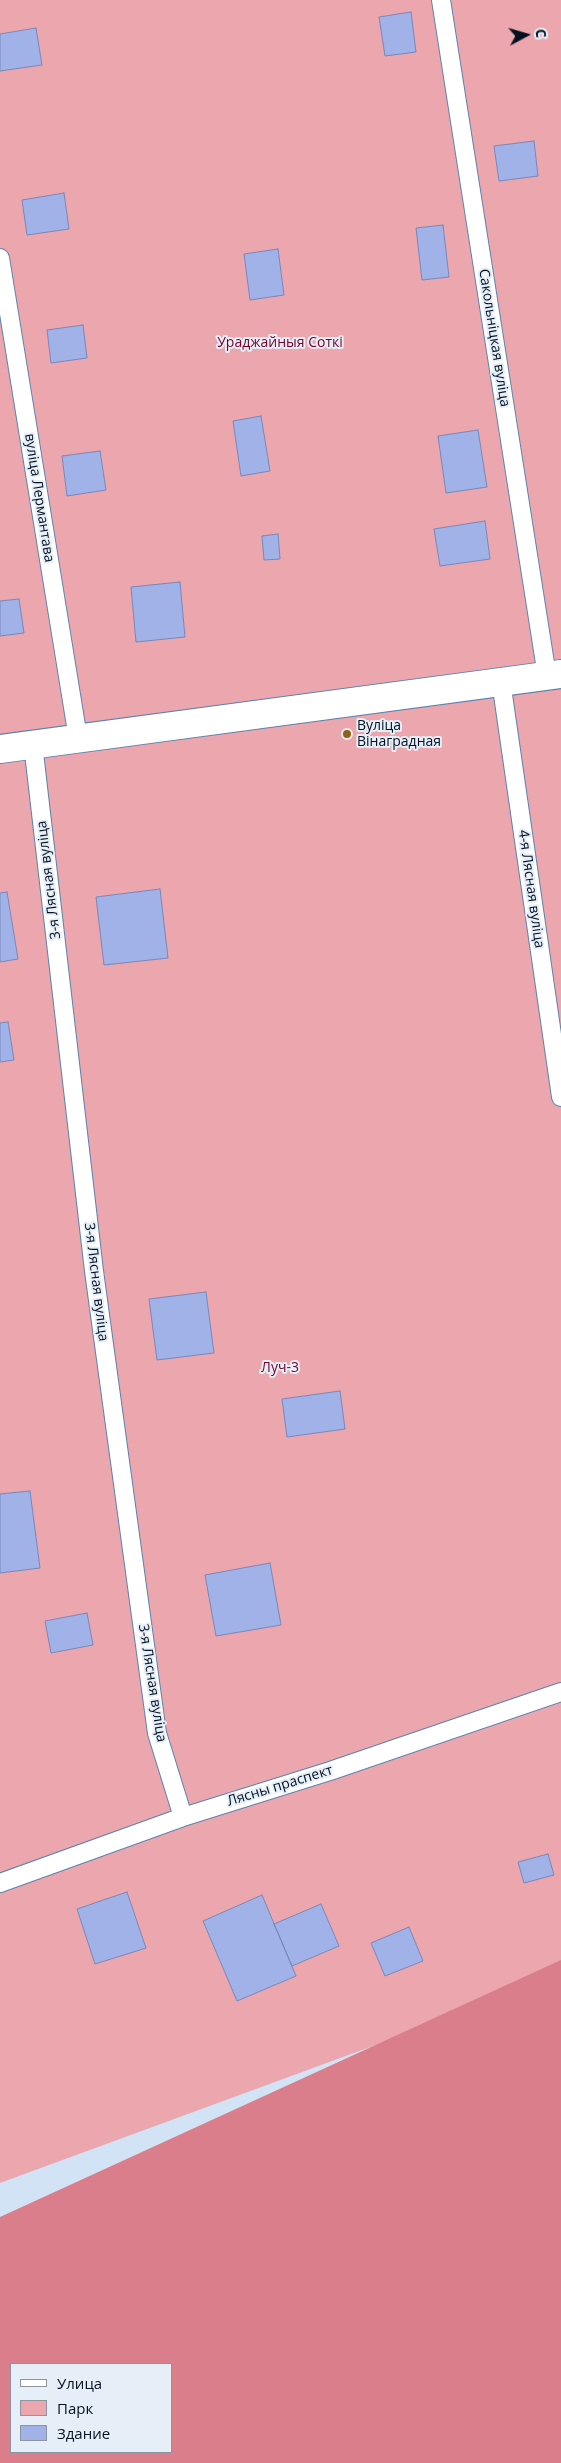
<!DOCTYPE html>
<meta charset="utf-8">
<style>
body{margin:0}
#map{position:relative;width:561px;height:2463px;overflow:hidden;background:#d2e3f6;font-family:"Open Sans",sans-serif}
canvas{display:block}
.legend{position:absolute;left:10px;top:2363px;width:162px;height:90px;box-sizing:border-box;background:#e6eff8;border:1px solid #8b96a2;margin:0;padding:6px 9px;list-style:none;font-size:15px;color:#031121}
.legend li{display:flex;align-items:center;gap:10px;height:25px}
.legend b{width:25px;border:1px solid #8b96a2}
.north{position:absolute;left:501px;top:10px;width:50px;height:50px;-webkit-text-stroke:4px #e6eff8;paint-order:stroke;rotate:84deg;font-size:14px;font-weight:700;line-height:20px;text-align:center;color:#031121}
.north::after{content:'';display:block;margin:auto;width:18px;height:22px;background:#031121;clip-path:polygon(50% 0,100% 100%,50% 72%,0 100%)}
</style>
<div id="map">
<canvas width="561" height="2463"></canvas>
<ul class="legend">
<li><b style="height:6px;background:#fff"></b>Улица</li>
<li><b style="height:14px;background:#eba6ae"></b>Парк</li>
<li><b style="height:14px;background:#a1b2e8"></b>Здание</li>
</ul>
<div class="north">С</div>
</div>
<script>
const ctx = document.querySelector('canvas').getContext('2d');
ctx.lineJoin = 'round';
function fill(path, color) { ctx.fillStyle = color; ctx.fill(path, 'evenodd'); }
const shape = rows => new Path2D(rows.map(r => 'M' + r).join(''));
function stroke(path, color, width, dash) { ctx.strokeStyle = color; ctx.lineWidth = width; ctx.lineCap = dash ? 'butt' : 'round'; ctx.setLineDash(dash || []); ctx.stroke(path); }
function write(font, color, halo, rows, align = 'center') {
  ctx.font = font + ' "Open Sans",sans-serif'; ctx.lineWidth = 4; ctx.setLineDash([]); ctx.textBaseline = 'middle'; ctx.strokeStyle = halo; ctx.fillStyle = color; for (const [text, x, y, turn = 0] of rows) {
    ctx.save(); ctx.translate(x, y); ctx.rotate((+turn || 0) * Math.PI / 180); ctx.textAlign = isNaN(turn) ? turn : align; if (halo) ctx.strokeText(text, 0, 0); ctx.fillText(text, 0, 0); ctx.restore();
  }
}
fill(shape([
 [0,0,561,0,561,1973,509,1996,0,2183]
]), '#eba6ae');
fill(shape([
 [561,1960,561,2463,0,2463,0,2217],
 [11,2364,171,2364,171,2452,11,2452]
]), '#db7e8c');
const building = shape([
 [411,12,416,52,385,56,379,17,411,12],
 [36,28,42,65,0,71,0,34,36,28],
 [534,141,538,176,499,181,494,146,534,141],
 [64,193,69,229,27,235,22,200,64,193],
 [443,225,449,277,422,280,416,228,443,225],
 [278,249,284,295,250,300,244,254,278,249],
 [83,325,87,358,51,363,47,330,83,325],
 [261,416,270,471,241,476,233,421,261,416],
 [478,430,487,487,446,493,438,436,478,430],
 [100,451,106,490,67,496,62,456,100,451],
 [485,521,490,559,440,566,434,529,485,521],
 [278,534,280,559,264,560,262,536,278,534],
 [180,582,185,637,136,642,131,587,180,582],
 [19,599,24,633,0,636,0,601,19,599],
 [160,889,168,958,104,965,96,897,160,889],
 [7,892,18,959,0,962,0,893,7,892],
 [8,1022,14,1060,0,1062,0,1023,8,1022],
 [206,1292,214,1353,157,1360,149,1299,206,1292],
 [340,1391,345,1429,287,1437,282,1399,340,1391],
 [30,1491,40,1568,0,1573,0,1494,30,1491],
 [270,1563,281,1625,216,1636,205,1575,270,1563],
 [87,1613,93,1645,51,1653,45,1621,87,1613],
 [548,1854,554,1875,524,1883,518,1862,548,1854],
 [127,1892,146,1948,95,1964,77,1909,127,1892],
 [262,1895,296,1976,237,2001,203,1921,262,1895],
 [321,1904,339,1946,292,1966,274,1924,321,1904],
 [409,1927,423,1961,385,1976,371,1943,409,1927]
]);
fill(building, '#a1b2e8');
stroke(building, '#7888bb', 1);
const lane = shape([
 [441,0,547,676],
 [0,258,78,738],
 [501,681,561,1097],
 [33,744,94,1271,157,1733,183,1817],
 [0,1883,183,1817,330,1771,561,1692]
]);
const secondary = shape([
 [0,749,561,674]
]);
stroke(lane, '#5b83ae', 20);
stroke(secondary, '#5b83ae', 30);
stroke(lane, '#fff', 18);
stroke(secondary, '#fff', 28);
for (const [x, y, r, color] of [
 [347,734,5,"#936012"]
]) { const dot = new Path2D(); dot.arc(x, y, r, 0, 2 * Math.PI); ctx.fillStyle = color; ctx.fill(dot); stroke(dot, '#e6eff8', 2); }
write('14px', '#031121', '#e6eff8', [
 ["Сакольніцкая вуліца",494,338,81],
 ["вуліца Лермантава",39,498,81],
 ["3-я Лясная вуліца",49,880,-97],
 ["4-я Лясная вуліца",531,889,82],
 ["3-я Лясная вуліца",96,1282,83],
 ["3-я Лясная вуліца",152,1683,81],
 ["Лясны праспект",280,1786,-17]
]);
write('14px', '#750029', '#e6eff8', [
 ["Ураджайныя Соткі",280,343],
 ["Луч-3",280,1368]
]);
write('14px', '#031121', '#e6eff8', [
 ["Вуліца",357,726],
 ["Вінаградная",357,742]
], 'left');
</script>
